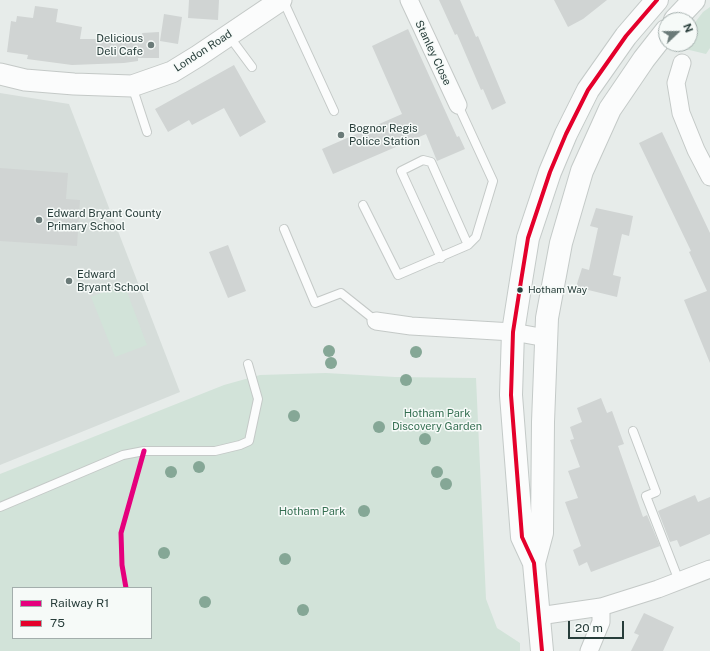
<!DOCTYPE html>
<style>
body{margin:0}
#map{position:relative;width:710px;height:651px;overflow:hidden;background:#e7ecea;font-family:"Public Sans",sans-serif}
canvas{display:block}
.legend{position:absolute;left:12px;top:587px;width:140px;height:52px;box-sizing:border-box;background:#f6faf8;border:1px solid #a3aeac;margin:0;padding:5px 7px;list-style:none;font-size:12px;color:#273d3a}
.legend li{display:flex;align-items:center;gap:8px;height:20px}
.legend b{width:20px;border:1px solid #a3aeac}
.north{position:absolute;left:658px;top:12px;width:40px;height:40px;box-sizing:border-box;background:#f6faf8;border:1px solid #a3aeac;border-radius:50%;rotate:68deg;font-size:11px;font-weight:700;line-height:16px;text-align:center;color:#273d3a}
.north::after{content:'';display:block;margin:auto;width:14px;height:18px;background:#6a7a78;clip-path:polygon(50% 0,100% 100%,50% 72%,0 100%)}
.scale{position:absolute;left:568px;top:621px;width:56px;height:18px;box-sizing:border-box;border:2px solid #273d3a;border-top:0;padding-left:5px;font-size:12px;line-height:14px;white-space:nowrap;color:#273d3a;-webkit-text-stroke:3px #f6faf8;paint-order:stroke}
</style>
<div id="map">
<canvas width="710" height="651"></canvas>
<ul class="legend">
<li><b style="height:5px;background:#e5007d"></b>Railway R1</li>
<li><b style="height:5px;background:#e4002b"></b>75</li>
</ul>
<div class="north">N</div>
<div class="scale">20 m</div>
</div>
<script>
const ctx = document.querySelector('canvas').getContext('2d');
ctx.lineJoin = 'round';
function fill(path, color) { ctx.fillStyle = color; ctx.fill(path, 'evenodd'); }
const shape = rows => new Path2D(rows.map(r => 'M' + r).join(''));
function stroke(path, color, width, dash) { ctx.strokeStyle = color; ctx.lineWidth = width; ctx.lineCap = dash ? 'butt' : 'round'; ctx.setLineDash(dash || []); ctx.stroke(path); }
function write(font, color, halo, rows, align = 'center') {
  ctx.font = font + ' "Public Sans",sans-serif'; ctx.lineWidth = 3; ctx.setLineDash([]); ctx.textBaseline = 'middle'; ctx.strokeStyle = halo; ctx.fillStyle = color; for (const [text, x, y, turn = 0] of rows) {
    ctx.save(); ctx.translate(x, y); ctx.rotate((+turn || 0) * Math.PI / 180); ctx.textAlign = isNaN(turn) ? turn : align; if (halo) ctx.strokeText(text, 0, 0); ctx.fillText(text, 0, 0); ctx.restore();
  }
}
fill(shape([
 [0,93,69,104,180,392,0,465]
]), '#d6ddda');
fill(shape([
 [710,7,710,48,706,54,677,47,679,44,690,44,690,29,703,12],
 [124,284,147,345,115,357,91,297],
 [326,373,395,377,476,378,486,599,497,628,520,643,520,651,0,651,0,474,224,385,260,375],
 [13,588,151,588,151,638,13,638]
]), '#d2e3d9');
fill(shape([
 [189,0,219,0,218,20,188,18],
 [439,0,460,0,476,37,478,36,506,103,492,110,483,89,481,90,457,34,455,35],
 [554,0,607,0,583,19,568,27],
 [35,6,58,9,56,22,82,27,80,39,111,39,143,36,142,33,159,32,159,58,138,58,138,61,124,63,72,65,27,59,28,55,7,52,11,21,16,22,17,16,33,18],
 [164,14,182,17,178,44,160,41],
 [408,29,457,137,459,136,465,149,437,161,426,134,333,174,322,149,402,114,372,46],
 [234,65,266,122,240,137,224,108,192,125,189,120,168,132,155,109],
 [662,132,710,233,710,363,684,300,707,291,689,252,691,251,639,143],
 [0,168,68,173,66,199,80,200,77,246,0,241],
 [596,208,633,216,629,236,622,234,613,275,621,277,617,297,576,287,582,268,589,270,598,228,590,226],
 [228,245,246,291,228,298,209,252],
 [601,398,607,413,612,411,624,444,618,446,643,517,647,515,660,546,591,572,587,562,579,566,573,550,581,546,565,502,578,498,568,471,580,467,570,440,574,439,570,427,582,422,577,408],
 [695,495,698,502,710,497,710,534,680,547,677,540,670,542,658,511],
 [644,613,674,627,663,651,631,651,639,635,634,633]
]), '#d0d4d3');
const service = shape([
 [283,0,334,111],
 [229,36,252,67],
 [132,86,147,132],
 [363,205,398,275,468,245,476,237,493,181,458,105],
 [284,229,315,303,341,293,376,321],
 [441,258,401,171,423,160,431,162,468,245],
 [633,431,656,492,646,496,679,581],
 [0,507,123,455,144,451,215,451,240,445,249,441,258,399,248,364]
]);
const minor = shape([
 [409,0,458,105],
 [682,63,676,83,681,113,696,150,710,177],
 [376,321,411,326,513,332,546,338],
 [539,616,601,607,658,589,710,569],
 [589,651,601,622,601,607]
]);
const tertiary = shape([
 [0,74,25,80,74,84,132,86,172,72,198,56,281,0]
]);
const secondary = shape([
 [675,20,694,0],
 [534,563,542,533,543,422,547,318,561,243,582,171,610,109,644,59,666,31],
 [542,651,534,563,522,537,511,395,513,332,521,281,528,238,550,172,566,134,588,90,626,36,657,0]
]);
stroke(service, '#c4c9c7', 10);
stroke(minor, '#c4c9c7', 19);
stroke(tertiary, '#c4c9c7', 23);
stroke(secondary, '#c4cac8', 24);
stroke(service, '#fbfcfc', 8);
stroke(minor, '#fbfcfc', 17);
stroke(tertiary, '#fbfcfc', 21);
stroke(secondary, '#fbfcfc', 22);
stroke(shape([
 [542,651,534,563,522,537,511,395,513,332,521,281,528,238,550,172,566,134,588,90,626,36,657,0]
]), '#e4002b', 4);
stroke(shape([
 [126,588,122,565,121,533,144,451]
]), '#e5007d', 5);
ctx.fillStyle = '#85a796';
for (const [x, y] of [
 [329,351],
 [416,352],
 [331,363],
 [406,380],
 [294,416],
 [379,427],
 [425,439],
 [199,467],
 [171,472],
 [437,472],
 [446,484],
 [364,511],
 [164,553],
 [285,559],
 [205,602],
 [303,610]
]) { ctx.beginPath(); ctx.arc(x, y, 6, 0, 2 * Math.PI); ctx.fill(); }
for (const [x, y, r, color] of [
 [151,45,4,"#6a7a78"],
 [341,135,4,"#6a7a78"],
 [39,220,4,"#6a7a78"],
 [69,281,4,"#6a7a78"],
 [520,290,3.5,"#273d3a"]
]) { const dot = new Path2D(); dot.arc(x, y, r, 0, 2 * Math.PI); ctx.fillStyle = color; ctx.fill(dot); stroke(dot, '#f6faf8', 1.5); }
write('10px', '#273d3a', '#f6faf8', [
 ["Hotham Way",528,290]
], 'left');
write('11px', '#273d3a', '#f6faf8', [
 ["Delicious",143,39,"right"],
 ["Deli Cafe",143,52,"right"],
 ["Bognor Regis",349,129],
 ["Police Station",349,142],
 ["Edward Bryant County",47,214],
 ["Primary School",47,227],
 ["Edward",77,275],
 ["Bryant School",77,288]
], 'left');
write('11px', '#273d3a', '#f6faf8', [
 ["London Road",203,51,-33],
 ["Stanley Close",433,53,65]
]);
write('11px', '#356f52', '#f6faf8', [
 ["Hotham Park",437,414],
 ["Discovery Garden",437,427],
 ["Hotham Park",312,512]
]);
</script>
